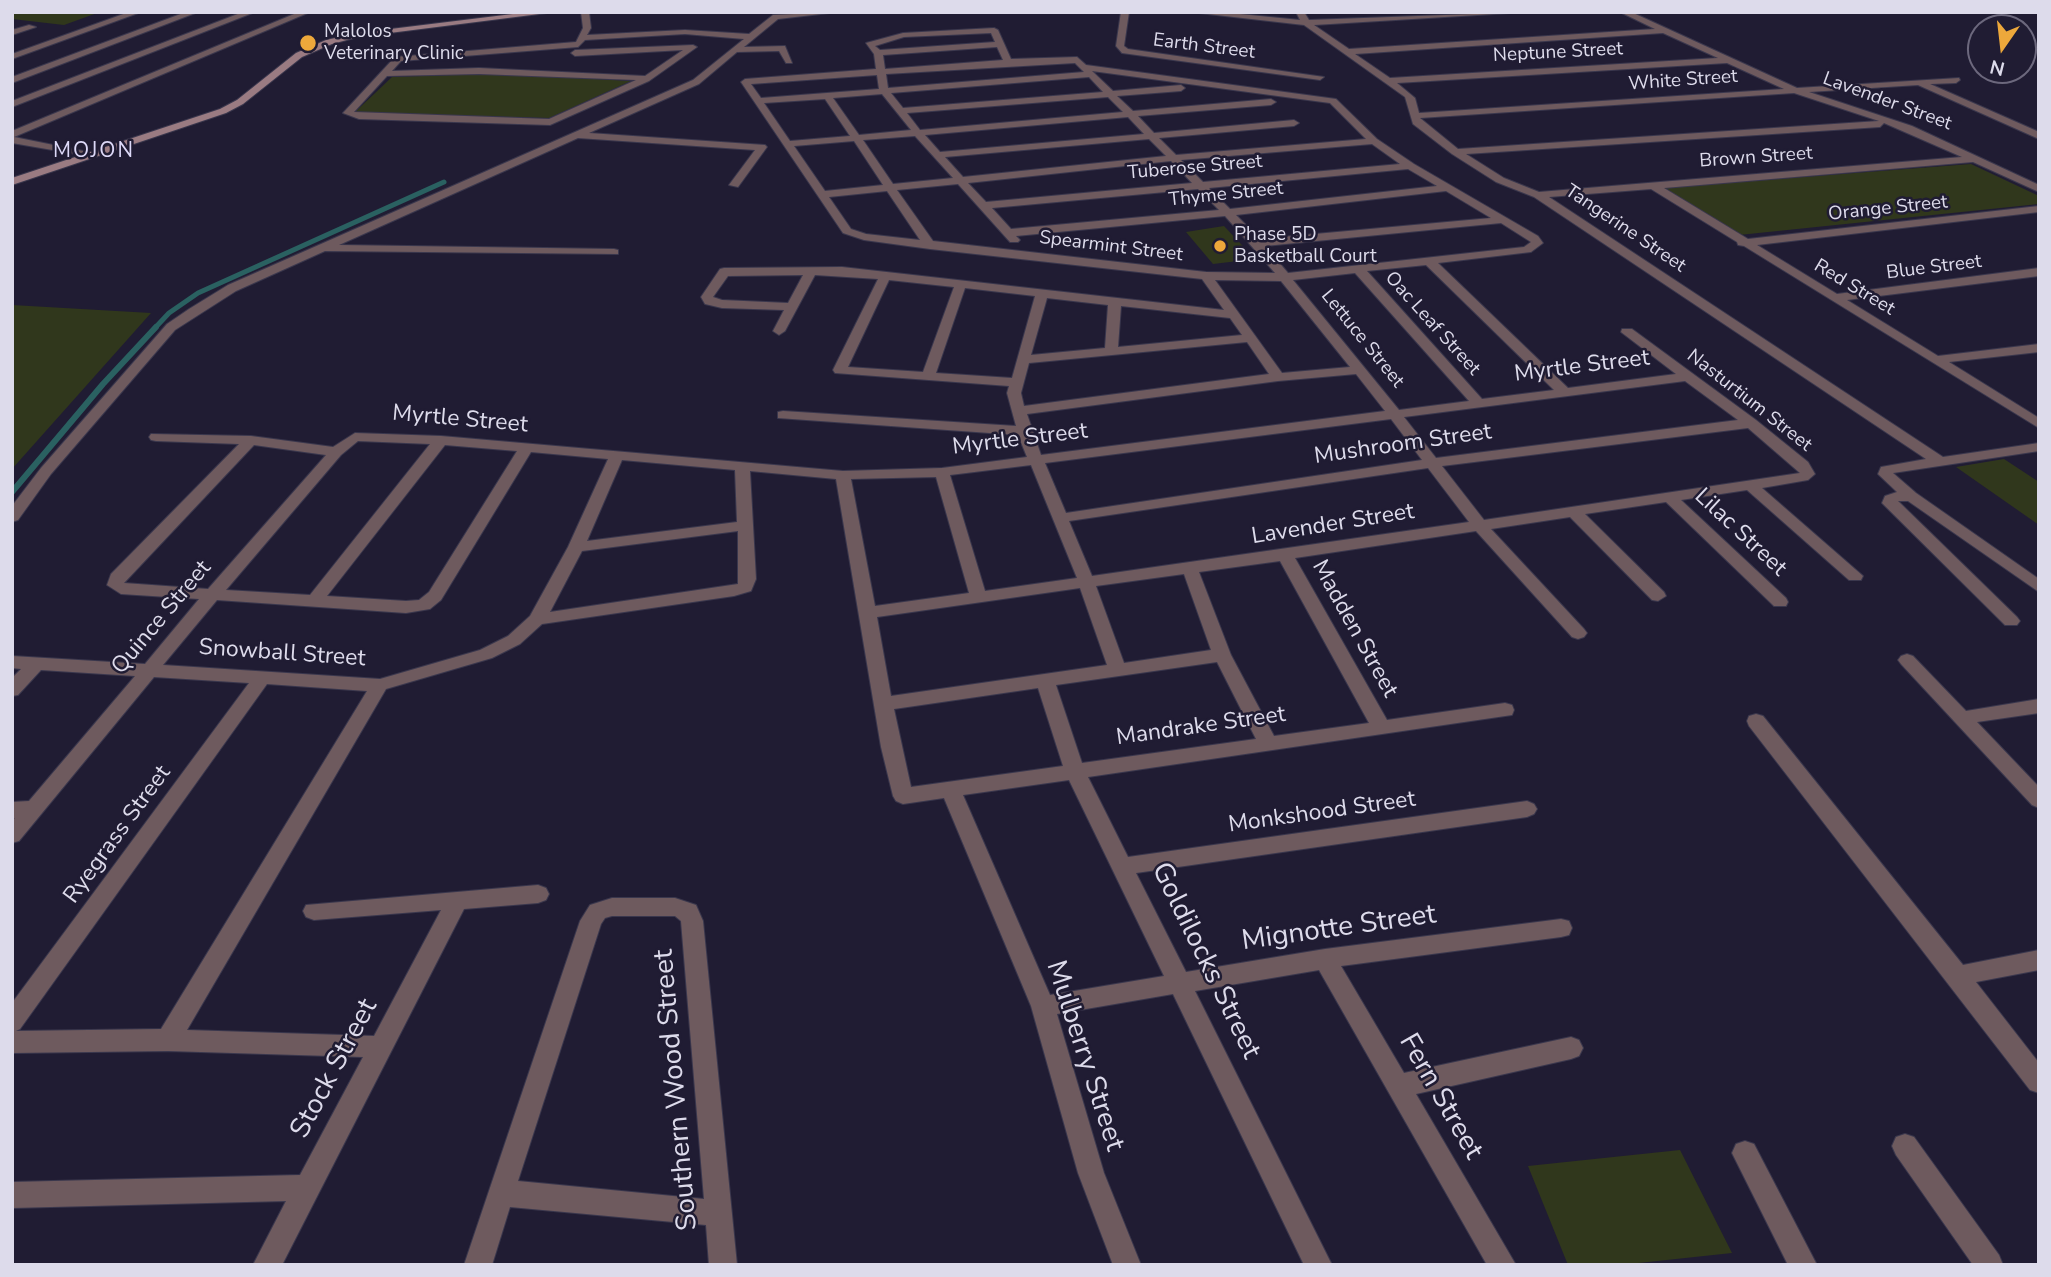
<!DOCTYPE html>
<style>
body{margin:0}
#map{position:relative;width:2051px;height:1277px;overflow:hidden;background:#201c33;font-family:"Nunito Sans",sans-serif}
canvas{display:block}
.frame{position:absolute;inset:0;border:14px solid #dddbeb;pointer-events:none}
.north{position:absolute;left:1967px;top:14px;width:70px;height:70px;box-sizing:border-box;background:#201c33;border:2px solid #6c687d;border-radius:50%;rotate:194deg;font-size:19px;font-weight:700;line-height:28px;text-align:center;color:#dddbeb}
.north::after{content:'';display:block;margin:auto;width:24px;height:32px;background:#eda83b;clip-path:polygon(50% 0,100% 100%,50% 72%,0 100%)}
</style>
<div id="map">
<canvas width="2051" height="1277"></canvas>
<div class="frame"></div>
<div class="north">N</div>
</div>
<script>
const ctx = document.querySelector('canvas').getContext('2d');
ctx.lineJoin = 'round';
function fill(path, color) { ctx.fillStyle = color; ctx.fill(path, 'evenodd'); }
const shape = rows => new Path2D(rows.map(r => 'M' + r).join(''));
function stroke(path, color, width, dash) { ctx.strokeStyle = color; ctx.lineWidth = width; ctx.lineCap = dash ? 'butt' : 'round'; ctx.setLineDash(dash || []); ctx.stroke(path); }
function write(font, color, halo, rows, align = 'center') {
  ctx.font = font + ' "Nunito Sans",sans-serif'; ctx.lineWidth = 5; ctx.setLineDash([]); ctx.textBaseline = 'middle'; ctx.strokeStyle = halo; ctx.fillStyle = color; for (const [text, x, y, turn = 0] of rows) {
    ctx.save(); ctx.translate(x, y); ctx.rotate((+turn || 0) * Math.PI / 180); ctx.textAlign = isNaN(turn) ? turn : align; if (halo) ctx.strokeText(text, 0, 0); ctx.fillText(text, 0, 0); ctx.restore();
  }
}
fill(shape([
 [12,12,100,12,64,25,12,19],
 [480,74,560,77,631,81,549,118,354,113,392,77],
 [1971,164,2039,196,2039,204,1739,235,1662,188],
 [1224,226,1255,259,1213,264,1186,232],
 [12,305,151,313,12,469],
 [2004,459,2039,482,2039,525,1956,467],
 [1680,1150,1732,1253,1620,1265,1568,1265,1528,1166]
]), '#30371c');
stroke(shape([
 [154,329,169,313,198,293,444,182]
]), '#2a6161', 5);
stroke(shape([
 [12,492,103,384,156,327]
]), '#2a6161', 6);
const minor = shape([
 [129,12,141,12,12,59,12,54,129,12],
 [186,12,198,12,12,83,12,77,186,12],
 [243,12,255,12,12,107,12,101,243,12],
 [299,12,310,12,14,137,93,153,93,157,12,143,12,131,299,12],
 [581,12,589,12,591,28,587,35,685,30,749,34,773,15,838,12,778,19,744,47,785,46,792,63,786,63,779,51,737,52,699,84,589,133,765,145,767,147,738,187,729,185,755,150,578,138,339,245,614,249,618,250,618,254,325,251,236,291,175,330,51,474,18,520,12,522,12,506,41,468,167,324,189,309,228,285,693,80,744,39,685,34,585,40,578,47,401,61,392,71,479,68,645,76,683,50,575,56,571,53,575,50,693,45,697,47,649,81,550,125,359,119,343,113,395,57,576,42,583,28,581,12],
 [479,74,636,80,549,119,354,112,387,76,479,74],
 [1121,12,1129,12,1124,46,1128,49,1324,77,1320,80,1122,53,1116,46,1121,12],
 [1190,12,1220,12,1300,20,1296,12,1304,12,1309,20,1527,12,1314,25,1349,49,1655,29,1620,12,1631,12,1797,88,1959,78,1960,80,1956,83,1930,84,2039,132,2039,139,1918,85,1809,92,1912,126,2039,185,2039,192,1973,162,1664,188,1748,239,2039,206,2039,212,1757,245,1837,294,2039,268,2039,276,1847,300,1938,356,2039,344,2039,352,1949,362,2039,418,2039,428,1744,246,1738,245,1737,242,1651,189,1549,197,1943,457,2039,443,2039,451,1893,473,1916,493,2039,579,2039,592,1908,501,1898,501,2017,617,2020,621,2017,625,2005,625,1882,503,1885,496,1897,492,1878,474,1881,467,1926,459,1534,197,1496,182,1452,154,1413,124,1405,97,1304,25,1190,12],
 [1663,33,1718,58,1390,78,1355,54,1663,33],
 [1727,63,1784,89,1419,113,1415,98,1397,83,1727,63],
 [1794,93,1879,121,1458,149,1420,118,1794,93],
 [1884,123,1962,157,1539,192,1504,178,1466,154,1880,127,1884,123],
 [29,25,36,27,12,35,12,30,29,25],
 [994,28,998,30,1011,59,1077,57,1086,65,1336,99,1377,139,1414,164,1538,236,1543,243,1531,252,1438,263,1568,388,1676,374,1621,332,1622,329,1632,329,1756,420,1808,462,1815,474,1808,480,1762,488,1863,576,1861,580,1849,580,1747,490,1681,500,1786,598,1788,602,1786,606,1774,606,1666,502,1585,514,1664,592,1666,596,1658,601,1652,600,1570,517,1491,529,1584,629,1587,633,1584,637,1578,639,1572,637,1476,531,1295,558,1387,720,1505,703,1512,705,1514,710,1512,715,1088,777,1128,857,1527,801,1534,804,1537,809,1534,814,1527,817,1136,873,1186,972,1325,949,1561,919,1569,921,1572,928,1569,935,1561,937,1341,966,1404,1073,1571,1037,1579,1040,1583,1048,1579,1056,1571,1059,1416,1094,1516,1265,1487,1265,1319,970,1195,991,1332,1265,1304,1265,1173,994,1057,1014,1104,1173,1141,1265,1113,1265,1078,1173,1031,1006,944,798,903,804,896,801,893,796,881,747,836,479,750,471,756,579,751,591,734,596,542,624,520,644,492,658,386,689,187,1030,374,1036,441,910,314,920,306,917,303,911,306,905,538,885,546,888,549,894,546,900,538,903,464,909,282,1265,253,1265,286,1201,12,1208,12,1182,300,1175,363,1057,168,1051,12,1053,12,1003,249,683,154,677,19,841,12,843,12,820,15,818,12,818,12,802,29,801,135,676,41,670,18,695,12,696,12,678,21,669,12,668,12,656,145,664,199,599,121,594,107,585,111,574,239,444,156,441,151,440,149,437,151,434,251,436,333,447,355,433,441,436,843,471,942,468,1027,457,1018,435,778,418,778,412,783,411,1016,426,1007,393,1009,386,835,373,833,370,878,279,815,275,785,331,779,335,773,331,784,310,722,308,705,304,701,297,720,269,724,268,842,267,1224,310,1202,279,930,249,864,240,843,233,741,82,745,79,876,69,874,54,866,43,903,33,994,28],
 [991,33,995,42,880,50,875,46,904,37,991,33],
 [997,47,1003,60,885,69,883,55,997,47],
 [1075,63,1084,72,888,88,886,74,1075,63],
 [1092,71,1330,103,1366,139,1176,155,1159,138,1294,126,1299,123,1294,120,1154,133,1138,116,1271,105,1276,102,1271,99,1133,111,1117,96,1181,91,1185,88,1181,85,1113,91,1092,71],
 [877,75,879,89,761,98,751,84,877,75],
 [1089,77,1103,92,903,108,891,93,1089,77],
 [882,94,911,130,859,135,833,98,882,94],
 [1108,97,1123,112,920,130,907,113,1108,97],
 [825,99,850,136,790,141,764,103,825,99],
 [1128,117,1144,134,940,152,925,135,1128,117],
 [915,136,953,178,893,184,863,140,915,136],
 [1149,139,1166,156,963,177,945,157,1149,139],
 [854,141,883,185,825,191,794,146,854,141],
 [1372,144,1400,164,1203,182,1181,160,1372,144],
 [1171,161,1192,183,986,202,968,183,1171,161],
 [1408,169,1437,186,1230,209,1209,188,1408,169],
 [958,184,1010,242,1018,242,1020,240,1016,236,1225,216,1275,273,1206,272,933,241,897,190,958,184],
 [1198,189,1219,210,1011,229,992,208,1198,189],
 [887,191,920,240,866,234,851,229,829,197,887,191],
 [1446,191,1491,218,1260,239,1236,215,1446,191],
 [1501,223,1531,242,1524,247,1288,273,1265,246,1501,223],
 [1426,265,1554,390,1482,399,1367,271,1426,265],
 [1355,273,1469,401,1399,410,1293,280,1355,273],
 [803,275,788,303,722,300,713,297,728,276,803,275],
 [889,280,954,287,923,372,848,367,889,280],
 [1215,280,1281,281,1350,367,1282,373,1215,280],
 [965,288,1035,296,1012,378,936,373,965,288],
 [1047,298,1108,305,1105,348,1031,355,1047,298],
 [1121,306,1230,318,1242,335,1118,347,1121,306],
 [1247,342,1269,374,1024,406,1021,393,1029,363,1247,342],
 [1356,374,1385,411,1041,455,1027,414,1278,381,1356,374],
 [1685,381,1738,420,1436,458,1404,417,1685,381],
 [1391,419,1422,460,1066,513,1045,463,1391,419],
 [1748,428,1800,473,1484,520,1442,466,1748,428],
 [358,441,430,444,310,595,226,590,341,455,358,441],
 [254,445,326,455,208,589,124,583,254,445],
 [445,445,517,451,429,592,419,600,406,601,327,596,445,445],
 [531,452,608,459,568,547,530,616,508,636,480,650,380,679,163,665,217,600,406,613,430,609,441,600,531,452],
 [622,460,735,470,737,522,587,541,622,460],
 [1031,465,1077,578,985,591,950,475,1031,465],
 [1428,468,1469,522,1092,576,1069,521,1428,468],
 [936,477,969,593,875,606,851,479,936,477],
 [738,531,738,584,550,612,582,551,738,531],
 [1280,561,1369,723,1274,736,1231,655,1199,572,1280,561],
 [1184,574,1211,650,1124,663,1096,586,1184,574],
 [1080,588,1107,665,891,696,877,617,1080,588],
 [1217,662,1256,739,1082,763,1056,685,1217,662],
 [267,684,367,691,161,1029,16,1031,20,1029,267,684],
 [1038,688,1063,766,911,787,894,709,1038,688],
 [1069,780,1164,976,1050,995,963,795,1069,780],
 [1907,654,1913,656,1966,711,2039,699,2039,713,1977,722,2039,787,2039,808,2032,805,1901,664,1898,660,1901,656,1907,654],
 [1756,714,1763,716,1963,965,2039,950,2039,970,1976,982,2039,1063,2039,1093,2030,1090,1749,726,1747,721,1749,716,1756,714],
 [612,898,675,898,696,905,703,921,737,1265,709,1265,706,1225,510,1207,492,1265,464,1265,580,921,590,905,612,898],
 [612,916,675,916,681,921,704,1199,518,1181,601,924,605,918,612,916],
 [1905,1134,1914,1137,1999,1255,2003,1265,1973,1265,1896,1155,1892,1146,1896,1137,1905,1134],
 [1745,1141,1754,1144,1817,1265,1788,1265,1732,1153,1736,1144,1745,1141]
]);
const secondary = shape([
 [529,12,555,12,358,37,332,44,302,57,243,104,226,113,12,185,12,178,220,109,237,100,296,53,326,40,358,33,529,12]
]);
stroke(minor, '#3a374d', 2);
stroke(secondary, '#3a374d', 2);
fill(minor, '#6e5a5e');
fill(secondary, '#9a7b82');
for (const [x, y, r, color] of [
 [308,43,9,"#eda83b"],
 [1220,246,7,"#eda83b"]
]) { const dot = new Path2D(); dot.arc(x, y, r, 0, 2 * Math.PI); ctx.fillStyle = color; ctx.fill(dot); stroke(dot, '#201c33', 2.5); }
write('19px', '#dddbeb', '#201c33', [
 ["Malolos",324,32],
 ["Veterinary Clinic",324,54],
 ["Phase 5D",1234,235],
 ["Basketball Court",1234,257]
], 'left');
write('19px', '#dddbeb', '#201c33', [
 ["Earth Street",1204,47,7],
 ["Neptune Street",1558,53,-3],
 ["White Street",1683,81,-4],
 ["Lavender Street",1887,102,20],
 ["Brown Street",1756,158,-4],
 ["Tuberose Street",1195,168,-5],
 ["Thyme Street",1226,195,-6],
 ["Orange Street",1888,209,-6],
 ["Tangerine Street",1625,229,34],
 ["Spearmint Street",1111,247,7],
 ["Blue Street",1934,268,-7],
 ["Red Street",1854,288,31],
 ["Oac Leaf Street",1432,324,48],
 ["Lettuce Street",1362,339,51],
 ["Nasturtium Street",1749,401,38]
]);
ctx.letterSpacing = '2px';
write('21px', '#ddd9f8', '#201c33', [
 ["MOJON",94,152]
]);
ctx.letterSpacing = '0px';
write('23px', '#dddbeb', '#201c33', [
 ["Myrtle Street",1582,367,-7],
 ["Myrtle Street",460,420,5],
 ["Myrtle Street",1020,440,-7],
 ["Mushroom Street",1403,445,-8],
 ["Lavender Street",1333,525,-9],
 ["Lilac Street",1740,533,43],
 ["Quince Street",162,618,-50],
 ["Madden Street",1354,629,61],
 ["Snowball Street",282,654,4],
 ["Mandrake Street",1201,727,-8],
 ["Monkshood Street",1322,813,-8],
 ["Ryegrass Street",118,835,-54]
]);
write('28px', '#dddbeb', '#201c33', [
 ["Mignotte Street",1339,929,-8],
 ["Goldilocks Street",1205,961,64],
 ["Mulberry Street",1084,1056,72],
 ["Stock Street",335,1069,-62],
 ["Southern Wood Street",677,1090,-95],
 ["Fern Street",1440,1097,60]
]);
</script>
